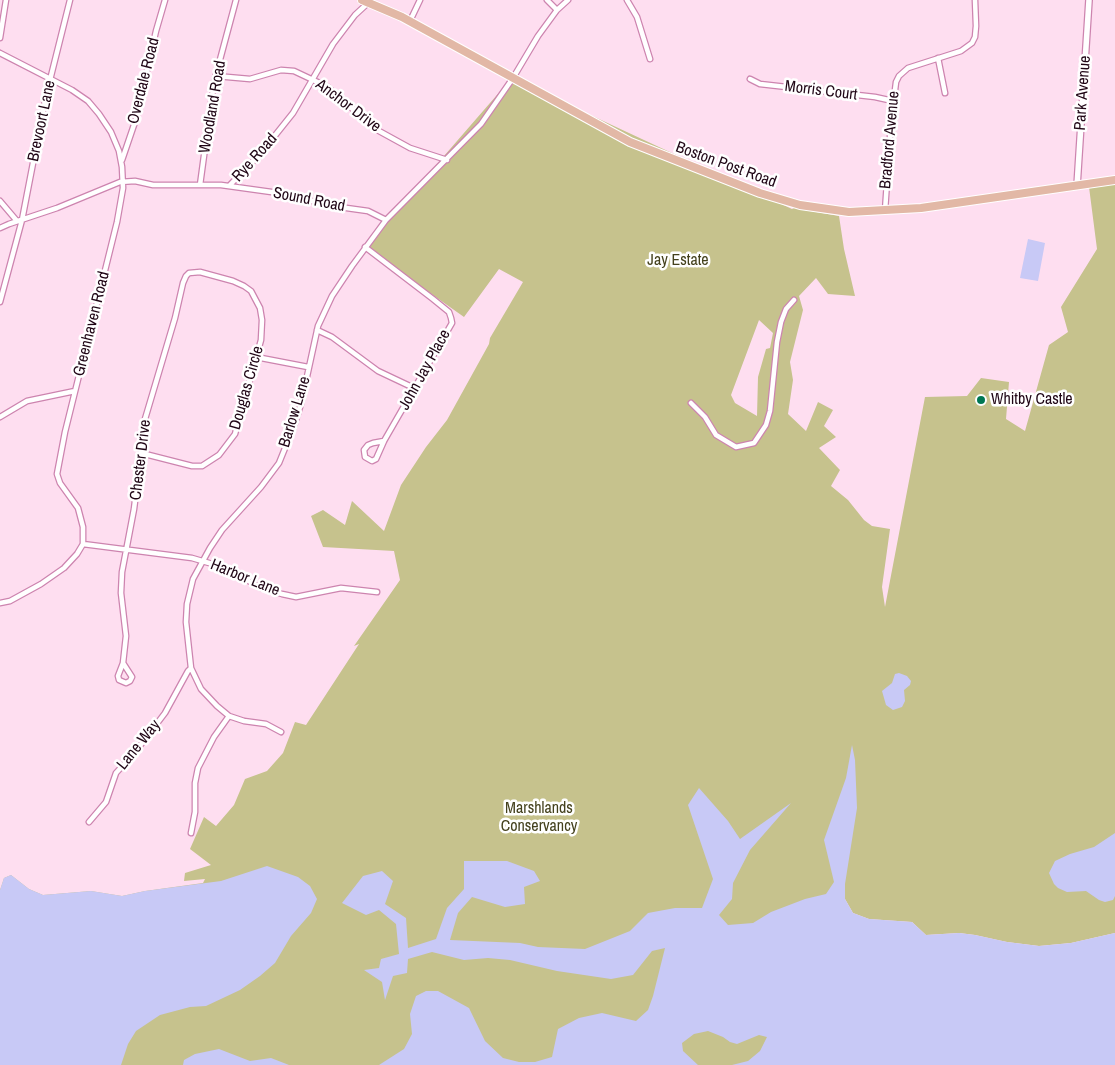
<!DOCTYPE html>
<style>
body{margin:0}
canvas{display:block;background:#fedef0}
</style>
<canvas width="1115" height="1065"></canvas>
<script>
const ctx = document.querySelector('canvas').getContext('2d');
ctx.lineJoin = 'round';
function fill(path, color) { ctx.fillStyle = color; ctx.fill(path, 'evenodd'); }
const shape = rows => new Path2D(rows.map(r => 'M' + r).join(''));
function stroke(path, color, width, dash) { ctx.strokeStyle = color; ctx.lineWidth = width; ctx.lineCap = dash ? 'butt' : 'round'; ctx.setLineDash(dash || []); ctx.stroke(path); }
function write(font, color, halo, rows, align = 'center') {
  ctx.font = font + ' "Archivo Narrow",sans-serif'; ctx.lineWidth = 5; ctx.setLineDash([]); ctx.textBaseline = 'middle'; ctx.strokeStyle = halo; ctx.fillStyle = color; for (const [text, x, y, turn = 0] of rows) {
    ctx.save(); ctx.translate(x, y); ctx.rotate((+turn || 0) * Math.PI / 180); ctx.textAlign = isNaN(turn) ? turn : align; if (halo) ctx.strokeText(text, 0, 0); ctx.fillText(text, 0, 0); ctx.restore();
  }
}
fill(shape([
 [516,73,513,78,526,85,792,209,800,205,799,209,839,216,844,249,855,296,828,294,816,278,799,296,803,310,790,362,793,380,788,414,806,431,818,402,833,410,824,426,836,437,819,448,840,470,831,486,848,500,864,520,872,526,890,529,882,587,885,607,925,397,967,396,981,378,1009,382,1006,419,1025,431,1049,345,1068,332,1061,307,1097,249,1089,187,1115,182,1115,933,1071,943,1039,946,1007,942,975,935,959,933,926,935,912,922,869,919,853,913,845,899,845,884,823,1003,746,1065,0,1065,0,890,4,878,11,875,29,889,43,895,91,891,122,896,145,891,203,883,205,879,184,881,185,873,211,865,190,849,204,817,216,826,234,805,245,779,267,771,283,753,295,722,306,725,359,644,354,646,400,580,394,551,323,547,311,516,323,510,345,525,352,501,384,531,401,485,426,447,447,420,489,344,490,338,523,282,499,269,464,317,365,247],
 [759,320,773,333,770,348,766,349,758,377,757,416,735,403,731,395]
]), '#c6c28d');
fill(shape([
 [1028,239,1045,243,1038,281,1020,278],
 [899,673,907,676,911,681,910,685,904,690,905,701,902,707,893,710,886,705,882,691,892,683,895,674],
 [852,745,855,760,857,808,845,884,845,899,853,913,869,919,912,922,926,935,959,933,975,935,1007,942,1039,946,1071,943,1115,933,1115,1065,732,1065,748,1061,760,1051,767,1037,759,1035,737,1044,730,1042,723,1037,708,1031,694,1034,682,1043,683,1051,698,1065,379,1065,404,1049,412,1034,410,1014,416,996,426,991,438,991,469,1008,485,1041,503,1058,519,1062,535,1062,552,1057,558,1029,579,1018,602,1013,636,1021,648,1010,653,996,665,948,652,951,633,975,611,979,557,971,510,960,488,958,464,960,432,952,408,959,407,973,393,976,385,1000,382,982,364,970,379,968,381,959,399,954,396,924,379,910,366,915,342,903,363,876,382,871,393,881,385,904,406,918,408,948,436,939,447,908,464,889,464,861,507,861,534,871,540,881,524,887,525,904,505,907,472,897,458,913,450,940,520,943,538,947,585,949,630,931,648,913,675,908,702,908,713,879,688,805,699,788,728,821,740,839,791,803,750,850,733,883,732,899,719,915,728,925,753,923,771,912,805,899,826,894,834,882,824,840,846,778],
 [1115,833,1115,896,1113,900,1105,902,1099,900,1086,891,1067,892,1058,888,1054,884,1049,873,1055,861,1070,854,1094,847],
 [267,866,298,877,310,886,317,899,311,913,291,936,275,963,260,976,240,990,206,1006,190,1007,160,1015,136,1031,128,1044,121,1065,0,1065,0,890,4,878,11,875,29,889,43,895,91,891,122,896,145,891,221,881],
 [219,1049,250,1061,271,1058,289,1065,183,1065,184,1060,195,1054]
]), '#c8c9f6');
const minor = shape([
 [547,0,557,10],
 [627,0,637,17,650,59],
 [410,21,420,0],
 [0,38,6,0],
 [0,53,72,90,88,101,99,114,111,132,119,151,122,167,123,188,117,222,65,432,57,474,60,483,78,508,83,527,83,544,77,554,64,568,41,584,10,601,0,603],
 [938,58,945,93],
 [216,76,250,79,281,70,294,71,328,87,366,121,379,131,410,148,447,160],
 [750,79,760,84,875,97,893,101],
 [122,160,136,119,156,31,165,0],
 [200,185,214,82,236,0],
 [229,186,261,153,293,113,333,44,355,15,368,3],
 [0,201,17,221],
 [885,211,891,123,896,82,899,76,908,68,961,51,972,43,975,37,976,26,975,0],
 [0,228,9,224,57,208,120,182,135,181,153,185,221,185,293,195,325,205,368,211,386,220],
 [365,247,433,299,449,312,451,318,452,323,384,441],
 [0,302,22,220,46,96,70,0],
 [317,330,332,337,378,371,414,388],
 [256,357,308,367],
 [691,403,705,417,716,435,736,447,754,443,766,425,770,411,777,342,781,322,786,309,794,300],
 [0,417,27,401,75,391],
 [384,441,376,459,372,461,365,457,364,450,368,445,373,443,384,441],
 [83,544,192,558,226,568,261,588,282,594,296,597,341,588,377,592],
 [123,663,118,676,119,680,126,683,130,681,132,677,123,663,126,636,121,593,122,572,134,509,141,453,145,419,175,318,183,283,186,276,189,273,200,272,233,281,244,286,251,291,260,308,262,320,261,340,235,434,219,455,202,466,192,466,141,453],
 [281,732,266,724,244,721,229,716,217,706,201,689,191,668,186,622,187,604,193,579,210,548,222,530,261,487,279,463,294,426,301,404,318,326,332,296,352,266,386,220,481,124,513,78,538,36,557,10,568,0],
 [89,822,106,802,116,773,136,751,165,713,188,671,191,668],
 [191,833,195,812,195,783,198,768,214,737,229,716]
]);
const tertiary = shape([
 [1077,186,1089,0]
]);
const primary = shape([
 [362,0,402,17,630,142,760,193,800,205,849,212,921,208,1115,180]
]);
stroke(minor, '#cd84af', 7);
stroke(tertiary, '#cd84af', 8);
stroke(primary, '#fff', 10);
stroke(minor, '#fff', 4.5);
stroke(tertiary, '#fff', 5.5);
stroke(primary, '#e2b8a6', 8);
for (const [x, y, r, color] of [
 [981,400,5,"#007753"]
]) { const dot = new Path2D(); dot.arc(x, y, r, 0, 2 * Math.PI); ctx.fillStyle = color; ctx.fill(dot); stroke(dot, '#fff', 2); }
write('16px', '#200616', '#fff', [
 ["Overdale Road",144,81,-76],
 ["Morris Court",821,91,7],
 ["Park Avenue",1083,93,-86],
 ["Anchor Drive",348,106,37],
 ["Woodland Road",213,107,-80],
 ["Brevoort Lane",42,121,-78],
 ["Bradford Avenue",890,140,-85],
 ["Rye Road",255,158,-48],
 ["Boston Post Road",726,165,20],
 ["Sound Road",309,200,11],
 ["Greenhaven Road",92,324,-76],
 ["John Jay Place",425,370,-61],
 ["Douglas Circle",247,388,-74],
 ["Barlow Lane",295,412,-73],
 ["Chester Drive",141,460,-83],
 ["Harbor Lane",245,578,22],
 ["Lane Way",139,745,-51]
]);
write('16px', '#44411d', '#fff', [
 ["Jay Estate",678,261],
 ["Marshlands",539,809],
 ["Conservancy",539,827]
]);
write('16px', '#200616', '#fff', [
 ["Whitby Castle",991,400]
], 'left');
</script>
